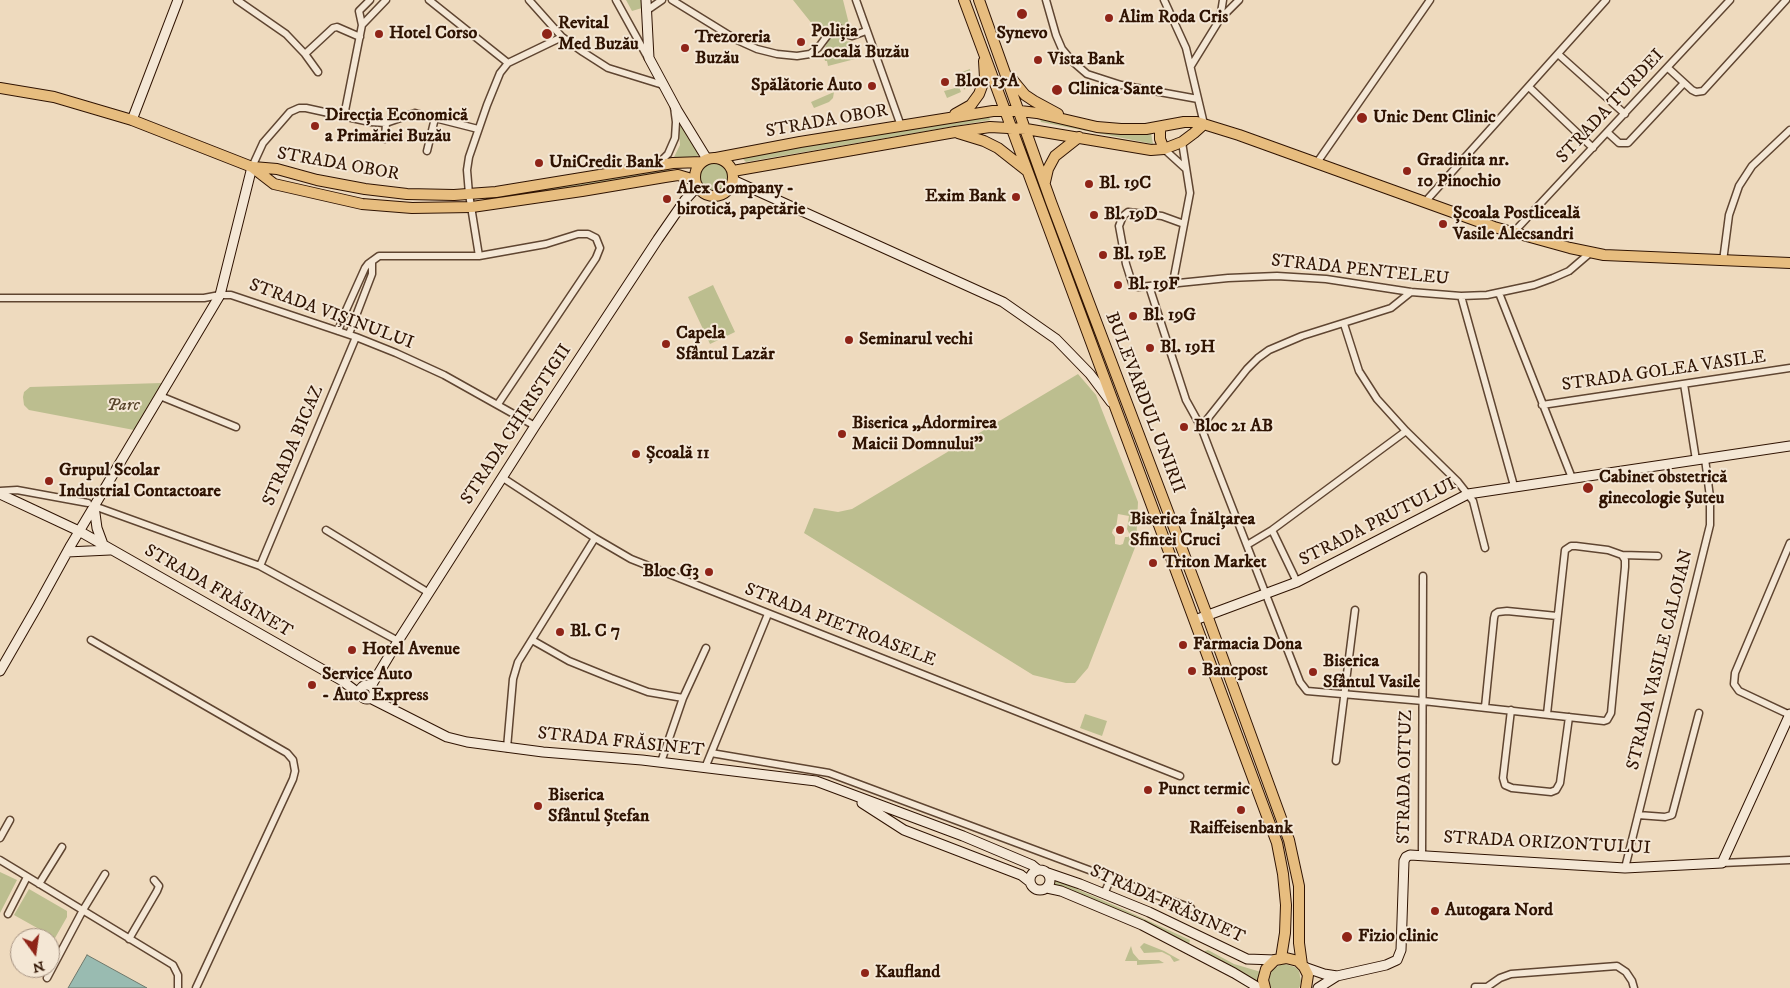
<!DOCTYPE html>
<meta charset="utf-8">
<style>
body{margin:0}
#map{position:relative;width:1790px;height:988px;overflow:hidden;background:#eedabe;font-family:"IM FELL DW Pica",serif}
canvas{display:block}
.north{position:absolute;left:10px;top:928px;width:50px;height:50px;box-sizing:border-box;background:#f4e7d5;border:1px solid #a59281;border-radius:50%;rotate:166deg;font-size:14px;font-weight:700;line-height:20px;text-align:center;color:#2f1302}
.north::after{content:'';display:block;margin:auto;width:18px;height:22px;background:#8f2418;clip-path:polygon(50% 0,100% 100%,50% 72%,0 100%)}
</style>
<div id="map">
<canvas width="1790" height="988"></canvas>
<div class="north">N</div>
</div>
<script>
const ctx = document.querySelector('canvas').getContext('2d');
ctx.lineJoin = 'round';
function fill(path, color) { ctx.fillStyle = color; ctx.fill(path, 'evenodd'); }
const shape = rows => new Path2D(rows.map(r => 'M' + r).join(''));
function stroke(path, color, width, dash) { ctx.strokeStyle = color; ctx.lineWidth = width; ctx.lineCap = dash ? 'butt' : 'round'; ctx.setLineDash(dash || []); ctx.stroke(path); }
function write(font, color, halo, rows, align = 'center') {
  ctx.font = font + ' "IM FELL DW Pica",serif'; ctx.lineWidth = 4; ctx.setLineDash([]); ctx.textBaseline = 'middle'; ctx.strokeStyle = halo; ctx.fillStyle = color; for (const [text, x, y, turn = 0] of rows) {
    ctx.save(); ctx.translate(x, y); ctx.rotate((+turn || 0) * Math.PI / 180); ctx.textAlign = isNaN(turn) ? turn : align; if (halo) ctx.strokeText(text, 0, 0); ctx.fillText(text, 0, 0); ctx.restore();
  }
}
fill(shape([
 [626,0,641,0,642,8,632,11],
 [793,0,843,0,850,28,836,24,830,26,821,35],
 [838,34,844,41,853,42,856,55,854,56,855,59,828,66,827,61,825,61,823,51,830,38],
 [970,69,971,81,964,90,959,73],
 [959,87,961,92,947,98,944,91],
 [834,92,833,98,829,102,814,108,811,102],
 [989,117,990,120,746,162,741,157,942,123],
 [1039,117,1108,131,1151,133,1153,144,1041,122],
 [681,125,699,153,697,157,674,157,680,145,679,126],
 '698 177a16 16 0 1 1 32 0a16 16 0 1 1-32 0Z',
 [669,166,670,174,484,204,483,195],
 [713,285,735,332,710,344,688,297],
 [1078,374,1096,395,1138,502,1136,545,1088,668,1075,683,1066,683,1033,675,804,533,814,508,838,512,852,509],
 [1118,514,1129,516,1127,529,1130,535,1128,537,1125,537,1123,544,1120,545,1115,544,1115,537,1112,533,1113,529,1116,528],
 [162,383,134,430,29,410,24,405,23,397,24,392,30,387],
 [1085,714,1107,721,1102,736,1080,728],
 [0,872,17,880,0,913],
 [1056,880,1125,910,1190,940,1189,944,1054,885,1054,881],
 [29,889,67,911,67,917,55,938,14,915],
 [1144,943,1164,951,1180,960,1174,962,1170,956,1162,952,1144,953,1140,947],
 [1131,946,1133,953,1139,960,1159,960,1164,963,1137,965,1137,961,1125,961],
 [1208,950,1234,964,1261,972,1258,982,1243,973,1205,954,1205,951],
 [1285,964,1295,967,1299,971,1301,981,1300,986,1299,988,1271,988,1269,980,1272,970,1280,965]
]), '#bcbe8f');
const water = shape([
 [87,955,147,988,68,988,87,955]
]);
fill(water, '#99bbb1');
stroke(water, '#6f786b', 1);
const street = shape([
 [237,0,286,34,305,54,318,72],
 [429,0,508,63],
 [529,0,562,37,583,52,608,68,663,85],
 [616,0,648,58],
 [672,0,737,40,757,49,777,54,797,56,810,54,818,48,830,32,836,28,839,28,845,34,852,36,866,31],
 [856,0,901,126],
 [1046,0,1056,35,1062,49,1072,61,1087,74,1121,85,1198,99],
 [1164,0,1186,48,1204,124],
 [646,11,662,0],
 [1220,19,1239,0],
 [362,25,359,11,370,0],
 [305,54,333,28,337,27,360,37],
 [1558,54,1625,114],
 [1191,66,1220,19,1223,0],
 [1668,68,1692,90,1696,92,1703,91,1786,0],
 [1529,87,1593,148],
 [344,116,362,25,386,0],
 [1607,132,1619,143,1628,143,1684,83],
 [385,139,386,123],
 [1164,149,1186,169],
 [427,151,435,118],
 [1316,164,1430,0],
 [657,165,668,154,675,138,676,122,674,107],
 [252,167,263,143,290,112,299,108,306,108,370,122,386,123,415,113,478,129],
 [1425,202,1606,0],
 [1184,224,1162,216,1128,212,1123,216,1119,226,1126,264,1133,286,1139,287,1228,278,1277,276,1326,279,1411,292,1461,296,1487,295,1534,285,1553,278,1569,271,1590,253],
 [1513,233,1730,0],
 [479,256,469,194,467,170,469,157,487,105,500,73,508,63,562,37],
 [1723,261,1729,215,1739,186,1752,166,1790,130],
 [1173,282,1190,193,1182,142],
 [1149,286,1186,400,1201,427,1209,448,1300,682,1307,691,1423,701,1604,721,1607,720,1611,713,1625,567,1625,560,1622,555,1608,550,1576,546,1571,546,1565,550,1547,714],
 [1499,293,1572,478],
 [1461,296,1514,486],
 [0,298,204,298,220,295,231,295,356,337,396,353,444,375,535,426],
 [1344,324,1359,371,1377,399,1406,431,1458,482,1473,501,1485,548],
 [338,331,347,308,365,268,368,264,379,256,479,256,546,244,578,234,588,234,596,238,600,248,596,258,498,404],
 [349,334,372,274,372,261],
 [1684,384,1696,460],
 [160,396,236,427],
 [1542,405,1790,368],
 [1201,427,1247,369,1258,358,1269,350,1302,336,1391,308,1411,292],
 [503,478,595,538,631,559,1180,776],
 [0,491,17,490,88,503],
 [94,506,260,566,398,641],
 [326,530,429,593],
 [1272,530,1297,582],
 [1247,545,1272,530,1406,431],
 [1622,555,1658,556],
 [260,566,356,337],
 [91,640,287,753,293,760,295,771,293,779,196,988],
 [532,640,569,661,611,678,648,692,683,698],
 [1485,707,1494,618,1495,614,1498,612,1507,611,1557,616],
 [1511,710,1503,778,1505,785,1512,788,1551,792,1556,790,1560,783,1569,717],
 [1790,715,1739,691,1734,684,1735,673,1790,543],
 [507,748,513,679,518,662,595,538],
 [711,753,829,773,1191,908],
 [1336,761,1355,610],
 [661,762,683,698,706,648],
 [705,768,768,614],
 [1638,815,1665,817,1672,815,1699,713],
 [0,838,10,820],
 [1422,854,1423,576],
 [0,860,173,965,178,975,178,988],
 [1722,863,1790,860],
 [1625,868,1710,525,1710,497,1705,459],
 [39,884,62,847],
 [1104,894,1111,878],
 [8,914,27,877],
 [129,939,157,891,159,886,154,880],
 [47,978,83,910,105,874],
 [1475,987,1487,987,1500,978,1511,974,1617,966,1626,972,1632,981,1634,988]
]);
const secondary = shape([
 [646,0,649,58,677,110,707,159],
 [132,120,178,0],
 [733,180,1003,302,1056,339,1090,374,1111,402],
 [0,494,79,531,341,680,361,695],
 [94,506,97,528,104,547],
 [67,552,110,550],
 [1195,620,1297,582,1468,494,1790,446],
 [0,671,38,605,71,545,220,295,252,167],
 '360 692a7 7 0 1 1 14 0a7 7 0 1 1-14 0Z',
 [371,686,398,641,535,426,658,239,685,200,698,186],
 [370,698,447,737,467,742,543,752,642,760,816,781,963,836,1032,865,1038,870],
 [862,803,904,830,1021,875,1030,882],
 '1030 880a10 10 0 1 1 20 0a10 10 0 1 1-20 0Z',
 [1048,873,1080,884,1149,912,1247,959,1275,960],
 [1047,888,1061,891,1142,925,1234,973,1259,988],
 [1304,967,1324,974,1337,976],
 [1318,988,1337,976,1386,965,1397,960,1401,950,1404,861,1406,857,1410,855,1625,868,1722,863,1790,714]
]);
const primary = shape([
 [964,0,1277,843,1283,874,1286,905,1285,933,1281,958],
 [979,0,1051,202,1207,615,1289,840,1299,886,1299,943,1302,965],
 [1011,78,1025,95,1034,101,1058,114],
 [0,88,54,97,132,120,252,167,274,184,362,204,412,208,472,207,582,191,665,177,678,175,695,180],
 [955,114,971,105,979,94,985,78,984,61],
 [1160,127,1160,139,1164,149],
 [958,133,984,141,998,148,1026,170],
 [716,158,800,142,993,111,1020,111,1037,113,1097,127,1121,129,1146,129,1184,122,1197,122,1239,135,1494,227,1570,248,1604,255,1790,263],
 '695 177a19 19 0 1 1 38 0a19 19 0 1 1-38 0Z',
 [253,167,277,169,317,180,365,189,407,194,454,195,496,192,673,163,702,162],
 [733,171,955,132,990,127,1026,129,1151,150,1164,149,1182,142,1194,133,1204,124],
 [1045,182,1048,169,1055,156,1079,137],
 [1265,988,1263,980,1266,969,1275,960,1286,958,1298,961,1304,967,1308,975,1306,988]
]);
stroke(street, '#5f4531', 9);
stroke(secondary, '#2f1302', 11);
stroke(primary, '#2f1302', 12);
stroke(street, '#f4e7d5', 6);
stroke(secondary, '#f4e7d5', 9);
stroke(primary, '#e7bd7f', 10);
for (const [x, y, r, color] of [
 [1022,14,6,"#8f2418"],
 [1109,18,5,"#8f2418"],
 [379,34,5,"#8f2418"],
 [547,34,6,"#8f2418"],
 [801,42,5,"#8f2418"],
 [685,48,5,"#8f2418"],
 [1038,60,5,"#8f2418"],
 [945,82,5,"#8f2418"],
 [872,86,5,"#8f2418"],
 [1057,90,6,"#8f2418"],
 [1362,118,6,"#8f2418"],
 [315,126,5,"#8f2418"],
 [539,163,5,"#8f2418"],
 [1407,171,5,"#8f2418"],
 [1089,184,5,"#8f2418"],
 [1016,197,5,"#8f2418"],
 [667,199,5,"#8f2418"],
 [1094,215,5,"#8f2418"],
 [1443,224,5,"#8f2418"],
 [1103,255,5,"#8f2418"],
 [1118,285,5,"#8f2418"],
 [1133,316,5,"#8f2418"],
 [849,340,5,"#8f2418"],
 [666,344,5,"#8f2418"],
 [1150,348,5,"#8f2418"],
 [1184,427,5,"#8f2418"],
 [842,434,5,"#8f2418"],
 [636,454,5,"#8f2418"],
 [49,481,5,"#8f2418"],
 [1588,488,6,"#8f2418"],
 [1120,530,5,"#8f2418"],
 [1153,563,5,"#8f2418"],
 [709,572,5,"#8f2418"],
 [560,632,5,"#8f2418"],
 [1183,645,5,"#8f2418"],
 [352,650,5,"#8f2418"],
 [1192,671,5,"#8f2418"],
 [1313,672,5,"#8f2418"],
 [312,685,5,"#8f2418"],
 [1148,790,5,"#8f2418"],
 [538,806,5,"#8f2418"],
 [1241,810,5,"#8f2418"],
 [1435,911,5,"#8f2418"],
 [1347,937,6,"#8f2418"],
 [865,973,5,"#8f2418"]
]) { const dot = new Path2D(); dot.arc(x, y, r, 0, 2 * Math.PI); ctx.fillStyle = color; ctx.fill(dot); stroke(dot, '#f4e7d5', 2); }
write('bold 18px', '#2f1302', '#f4e7d5', [
 ["Alim Roda Cris",1119,18],
 ["Revital",558,24],
 ["Med Buzău",558,45],
 ["Poliția",811,32],
 ["Locală Buzău",811,53],
 ["Hotel Corso",389,34],
 ["Synevo",1022,34,"center"],
 ["Trezoreria",695,38],
 ["Buzău",695,59],
 ["Vista Bank",1048,60],
 ["Bloc 15A",955,82],
 ["Spălătorie Auto",862,86,"right"],
 ["Clinica Sante",1068,90],
 ["Direcţia Economică",325,116],
 ["a Primăriei Buzău",325,137],
 ["Unic Dent Clinic",1373,118],
 ["Gradinita nr.",1417,161],
 ["10 Pinochio",1417,182],
 ["UniCredit Bank",549,163],
 ["Bl. 19C",1099,184],
 ["Alex Company -",677,189],
 ["birotică, papetărie",677,210],
 ["Exim Bank",1006,197,"right"],
 ["Școala Postliceală",1453,214],
 ["Vasile Alecsandri",1453,235],
 ["Bl. 19D",1104,215],
 ["Bl. 19E",1113,255],
 ["Bl. 19F",1128,285],
 ["Bl. 19G",1143,316],
 ["Capela",676,334],
 ["Sfântul Lazăr",676,355],
 ["Seminarul vechi",859,340],
 ["Bl. 19H",1160,348],
 ["Biserica „Adormirea",852,424],
 ["Maicii Domnului”",852,445],
 ["Bloc 21 AB",1194,427],
 ["Școală 11",646,454],
 ["Grupul Scolar",59,471],
 ["Industrial Contactoare",59,492],
 ["Cabinet obstetrică",1599,478],
 ["ginecologie Șuteu",1599,499],
 ["Biserica Înălțarea",1130,520],
 ["Sfintei Cruci",1130,541],
 ["Triton Market",1163,563],
 ["Bloc G3",699,572,"right"],
 ["Bl. C 7",570,632],
 ["Farmacia Dona",1193,645],
 ["Hotel Avenue",362,650],
 ["Biserica",1323,662],
 ["Sfântul Vasile",1323,683],
 ["Bancpost",1202,671],
 ["Service Auto",322,675],
 ["- Auto Express",322,696],
 ["Punct termic",1158,790],
 ["Biserica",548,796],
 ["Sfântul Ștefan",548,817],
 ["Raiffeisenbank",1241,829,"center"],
 ["Autogara Nord",1445,911],
 ["Fizio clinic",1358,937],
 ["Kaufland",875,973]
], 'left');
write('18px', '#2f1302', '#f4e7d5', [
 ["STRADA TURDEI",1611,107,-47],
 ["STRADA OBOR",827,122,-10],
 ["STRADA OBOR",338,165,10],
 ["STRADA PENTELEU",1360,271,6],
 ["STRADA VIȘINULUI",331,315,20],
 ["STRADA GOLEA VASILE",1664,372,-8],
 ["BULEVARDUL UNIRII",1144,403,69],
 ["STRADA CHIRISTIGII",517,425,-57],
 ["STRADA BICAZ",294,446,-67],
 ["STRADA PRUTULUI",1378,523,-27],
 ["STRADA FRĂSINET",218,592,30],
 ["STRADA PIETROASELE",840,626,21],
 ["STRADA VASILE CALOIAN",1661,660,-76],
 ["STRADA FRĂSINET",621,743,6],
 ["STRADA OITUZ",1406,777,-89],
 ["STRADA ORIZONTULUI",1547,844,3],
 ["STRADA FRĂSINET",1167,905,24]
]);
write('italic 18px', '#59462c', '#f4e7d5', [
 ["Parc",123,406]
]);
</script>
